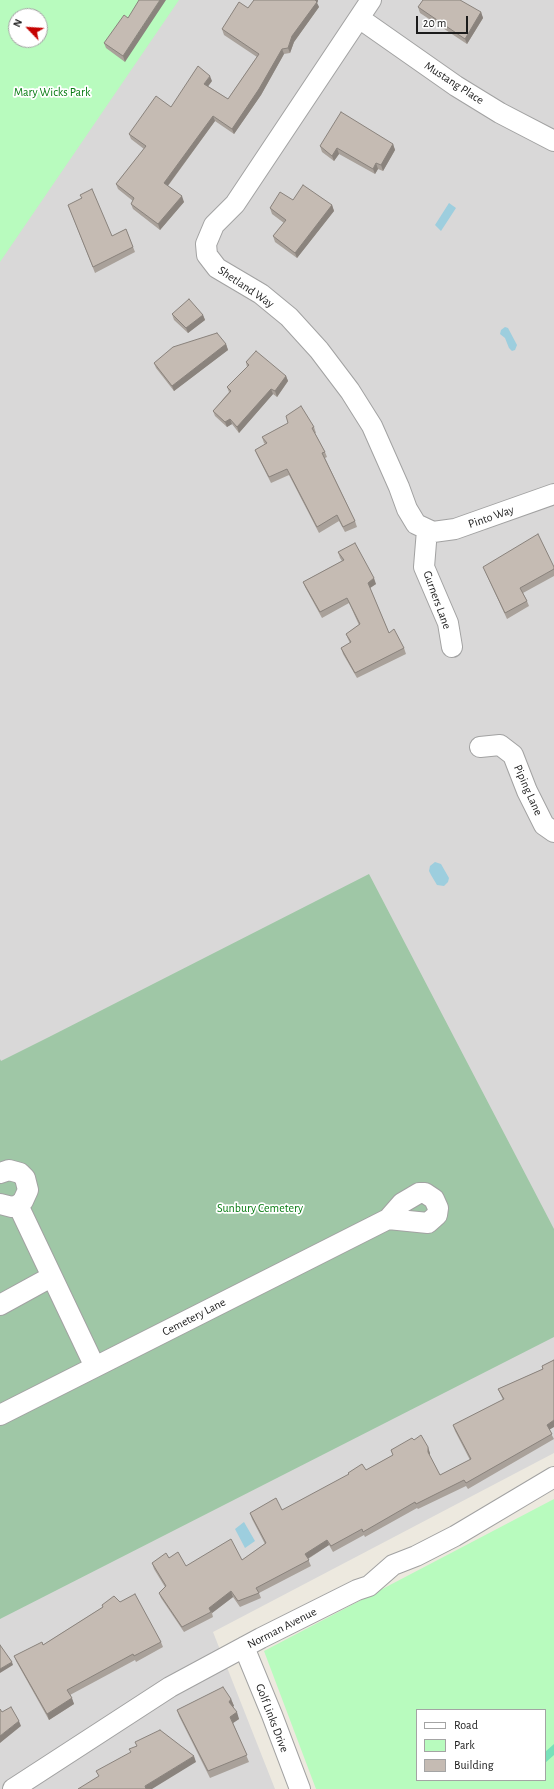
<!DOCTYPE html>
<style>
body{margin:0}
#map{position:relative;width:554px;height:1789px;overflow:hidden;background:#ede9df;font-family:"Alegreya Sans",sans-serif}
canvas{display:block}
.legend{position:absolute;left:416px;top:1709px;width:130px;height:72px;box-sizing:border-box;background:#fff;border:1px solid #a4a4a4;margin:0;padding:5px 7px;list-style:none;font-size:12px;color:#1b1b1b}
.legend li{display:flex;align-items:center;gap:8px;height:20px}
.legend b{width:20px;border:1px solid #a4a4a4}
.north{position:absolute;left:8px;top:8px;width:40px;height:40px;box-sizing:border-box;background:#fff;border:1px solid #a4a4a4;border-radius:50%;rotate:295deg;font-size:11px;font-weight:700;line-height:16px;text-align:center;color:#1b1b1b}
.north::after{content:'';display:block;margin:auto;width:14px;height:18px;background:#c50200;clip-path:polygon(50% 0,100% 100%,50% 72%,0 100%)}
.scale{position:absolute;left:416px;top:16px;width:52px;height:18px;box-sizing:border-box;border:2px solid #1b1b1b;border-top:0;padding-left:5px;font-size:12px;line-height:14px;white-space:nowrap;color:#1b1b1b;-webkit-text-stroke:3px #fff;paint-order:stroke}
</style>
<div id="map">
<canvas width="554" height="1789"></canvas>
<ul class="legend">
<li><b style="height:5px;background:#fff"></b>Road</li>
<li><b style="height:11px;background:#b8fbbe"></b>Park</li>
<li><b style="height:11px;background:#c5bbb3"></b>Building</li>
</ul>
<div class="north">N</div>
<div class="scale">20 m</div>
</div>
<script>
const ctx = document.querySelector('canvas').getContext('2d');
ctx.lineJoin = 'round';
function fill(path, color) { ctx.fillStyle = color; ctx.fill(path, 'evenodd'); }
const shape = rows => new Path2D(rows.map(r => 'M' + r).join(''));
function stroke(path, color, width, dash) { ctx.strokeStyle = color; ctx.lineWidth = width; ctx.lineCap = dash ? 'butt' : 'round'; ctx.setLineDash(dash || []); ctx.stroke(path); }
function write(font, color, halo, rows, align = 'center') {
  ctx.font = font + ' "Alegreya Sans",sans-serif'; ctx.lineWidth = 3.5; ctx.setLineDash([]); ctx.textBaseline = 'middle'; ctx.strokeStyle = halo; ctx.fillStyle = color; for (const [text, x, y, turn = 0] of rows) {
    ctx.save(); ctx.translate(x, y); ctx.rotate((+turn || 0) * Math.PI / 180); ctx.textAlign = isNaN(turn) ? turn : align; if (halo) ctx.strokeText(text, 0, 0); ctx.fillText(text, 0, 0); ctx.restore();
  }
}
fill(shape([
 [0,0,554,0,554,1453,213,1632,275,1789,0,1789],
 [16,16,40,16,40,40,16,40]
]), '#d9d8d8');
fill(shape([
 [369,874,554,1229,554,1337,0,1619,0,1059,1,1061,49,1037]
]), '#9fc7a6');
fill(shape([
 [0,0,179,0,0,262],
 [16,16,40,16,40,40,16,40],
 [554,1499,554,1789,316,1789,264,1651],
 [417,1710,545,1710,545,1780,417,1780]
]), '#b8fbbe');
fill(shape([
 [554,1744,554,1755,545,1763,545,1752]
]), '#78e1ba');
fill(shape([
 [449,203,456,208,441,231,435,225],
 [505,327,508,328,517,345,515,350,512,351,509,348,505,338,500,334,501,330],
 [435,862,441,864,449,878,448,882,444,886,437,885,431,875,429,871,430,866],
 [244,1522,255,1541,245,1548,235,1529]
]), '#9dcede');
const minor = shape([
 [371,0,235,204,214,225,206,244,207,255,217,268,261,294,289,317,319,350,350,391,372,426,399,487,407,509,416,524,433,532,455,529,554,494],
 [359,18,456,86,500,113,554,141],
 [427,530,424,567,448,623,452,647],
 [480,747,500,745,513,755,527,791,544,825,554,832],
 [0,1173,9,1170,20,1173,25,1178,28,1190,23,1201,18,1205,12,1207,0,1204],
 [18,1205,95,1367],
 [0,1305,51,1277],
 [0,1415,388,1219,402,1203,419,1193,425,1193,434,1199,438,1208,437,1215,428,1223,388,1219],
 [244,1647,272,1715,300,1789],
 [13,1789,170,1687,261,1638,357,1590,369,1586,393,1565,416,1556,455,1536,554,1477]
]);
stroke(minor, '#a2a2a2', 22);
stroke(minor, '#fff', 20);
fill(shape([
 [254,0,318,0,318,1,317,3,319,7,294,42,290,53,284,54,261,95,234,134,215,121,168,186,184,202,160,230,133,209,131,204,133,201,118,189,116,184,144,149,131,139,129,134,212,81,208,86,228,99,257,57,224,35,222,29,248,8],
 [418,7,481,12,483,18,467,44,420,13],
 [128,18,125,62,106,48,104,43],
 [393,144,395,150,383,171,378,169,375,174,339,154,334,161,322,152,320,146],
 [293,200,332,205,334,211,297,258,275,242,273,236,284,223,272,214,270,208],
 [68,205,112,236,126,229,135,252,95,273],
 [172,314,203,315,205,320,188,333,174,320],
 [226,344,228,350,174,391,156,368,154,363],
 [246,362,286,376,288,381,277,397,273,394,239,433,232,424,227,427,215,416,213,411,229,392,227,387,247,367],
 [314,427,316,433,315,433,325,452,327,457,325,458,355,521,357,527,345,532,339,521,319,533,289,475,271,483,257,455,255,450,265,444,264,443,262,437],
 [338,552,376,584,370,588,389,633,404,648,406,654,357,678,343,654,341,648,350,643,348,639,346,634,359,625,349,603,322,618,305,587,303,582,342,561,340,558],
 [483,567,554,567,554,576,523,593,527,601,529,606,507,619],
 [554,1360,549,1430,554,1439,468,1489,466,1486,418,1509,417,1508,365,1537,364,1535,333,1552,329,1545,308,1559,311,1566,259,1593,261,1598,240,1607,233,1597,212,1613,213,1617,184,1632,161,1598,159,1593,165,1587,154,1569,152,1563,169,1558,186,1566,242,1560,265,1544,252,1519,250,1513,282,1510,366,1470,393,1455,391,1450,414,1440,430,1453,430,1456,440,1475,470,1460,455,1431,453,1425,503,1400,498,1389,543,1369,542,1366],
 [120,1602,161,1642,163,1647,136,1662,135,1660,70,1695,74,1704,49,1720,16,1661,14,1656,43,1645,103,1607,102,1605],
 [231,1699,234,1706,233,1707,239,1719,233,1723,249,1762,210,1778,179,1716,177,1710]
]), '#a9a19a');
fill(shape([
 [160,0,166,0,125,62,123,56],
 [314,0,318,0,318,1,317,3,319,7,294,42,290,53,288,48,292,36],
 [481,12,483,18,467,44,465,39],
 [282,49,284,54,261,95,234,134,232,129],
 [210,76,212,81,206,89,204,84],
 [213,116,215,121,166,188,164,183],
 [393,144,395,150,383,171,381,165],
 [337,148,339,154,334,161,332,156],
 [376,163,378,169,375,174,373,169],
 [182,196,184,202,160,230,158,224],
 [332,205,334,211,297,258,295,253],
 [203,315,205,320,188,333,186,328],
 [226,344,228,350,174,391,172,386],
 [286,376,288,381,277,397,275,391],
 [271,389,273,394,239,433,237,427],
 [230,419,232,424,227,427,225,422],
 [374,578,376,584,370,588,368,583],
 [554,1420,554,1427,549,1430,547,1425],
 [428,1447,430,1453,430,1458,428,1452],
 [327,1540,329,1545,307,1559,305,1554],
 [231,1591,233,1597,212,1613,209,1608],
 [12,1662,13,1665,0,1673,0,1669],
 [72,1698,74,1704,49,1720,47,1714],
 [231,1699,234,1706,231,1708,229,1702],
 [237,1712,239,1719,233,1723,230,1717],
 [19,1721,21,1726,0,1743,0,1736],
 [194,1756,196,1762,152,1789,146,1789,145,1786]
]), '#8a837d');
const building = shape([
 [139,0,160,0,123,56,104,43,124,15,128,18,139,0],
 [254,0,315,0,317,2,292,36,288,48,282,49,259,89,232,129,213,116,164,183,182,196,158,224,131,204,134,198,116,184,146,146,129,134,156,96,171,107,198,66,210,76,204,84,228,99,259,54,222,29,239,2,248,8,254,0],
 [423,0,460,0,481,12,465,39,418,7,423,0],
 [341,112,393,144,381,165,376,163,373,169,337,148,332,156,320,146,341,112],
 [303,185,332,205,295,253,273,236,286,220,270,208,280,192,293,200,303,185],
 [92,189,112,236,126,229,133,247,93,267,68,205,82,198,80,195,92,189],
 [189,299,203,315,186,328,172,314,189,299],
 [217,333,226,344,172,386,154,363,173,347,217,333],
 [256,351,286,376,275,391,271,389,237,427,230,419,225,422,213,411,231,391,227,387,249,365,246,362,256,351],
 [301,406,314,427,312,428,325,452,322,453,355,521,343,527,337,515,317,527,287,469,269,477,255,450,267,443,262,437,288,423,286,416,301,406],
 [538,534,554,567,554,569,520,588,527,601,505,613,483,567,538,534],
 [355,543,374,578,368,583,389,633,394,629,404,648,355,673,341,648,351,642,346,634,360,624,347,598,320,612,303,582,344,560,338,552,355,543],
 [554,1360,554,1420,547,1425,552,1434,466,1483,464,1480,416,1504,415,1502,363,1532,362,1529,331,1546,327,1540,305,1554,309,1560,256,1588,259,1593,238,1601,231,1591,209,1608,211,1612,182,1627,159,1593,166,1586,152,1563,166,1553,169,1558,178,1552,186,1566,231,1539,242,1560,266,1543,250,1513,276,1498,282,1510,349,1474,348,1473,362,1464,366,1470,393,1455,391,1450,412,1438,414,1440,421,1435,428,1447,428,1452,440,1475,471,1459,453,1425,504,1399,498,1389,543,1369,542,1366,554,1360],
 [135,1594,161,1642,134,1656,133,1654,67,1690,72,1698,47,1714,14,1656,42,1642,43,1645,103,1607,102,1605,114,1596,120,1602,135,1594],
 [0,1645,12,1662,0,1669,0,1645],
 [223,1687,231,1699,229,1702,237,1712,230,1717,247,1755,208,1771,177,1710,223,1687],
 [11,1707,19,1721,0,1736,0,1709,2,1712,11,1707],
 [160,1730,194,1756,145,1786,146,1789,78,1789,99,1776,96,1771,131,1752,129,1749,137,1746,135,1742,160,1730]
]);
fill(building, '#c5bbb3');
stroke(building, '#8a837d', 1);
write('12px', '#1b1b1b', '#fff', [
 ["Mustang Place",454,83,33],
 ["Shetland Way",246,287,34],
 ["Pinto Way",491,517,-19],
 ["Gurners Lane",437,600,70],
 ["Piping Lane",528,790,66],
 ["Cemetery Lane",194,1317,-27],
 ["Norman Avenue",282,1628,-27],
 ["Golf Links Drive",272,1718,69]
]);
write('12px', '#067b11', '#fff', [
 ["Mary Wicks Park",52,92],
 ["Sunbury Cemetery",260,1208]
]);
</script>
